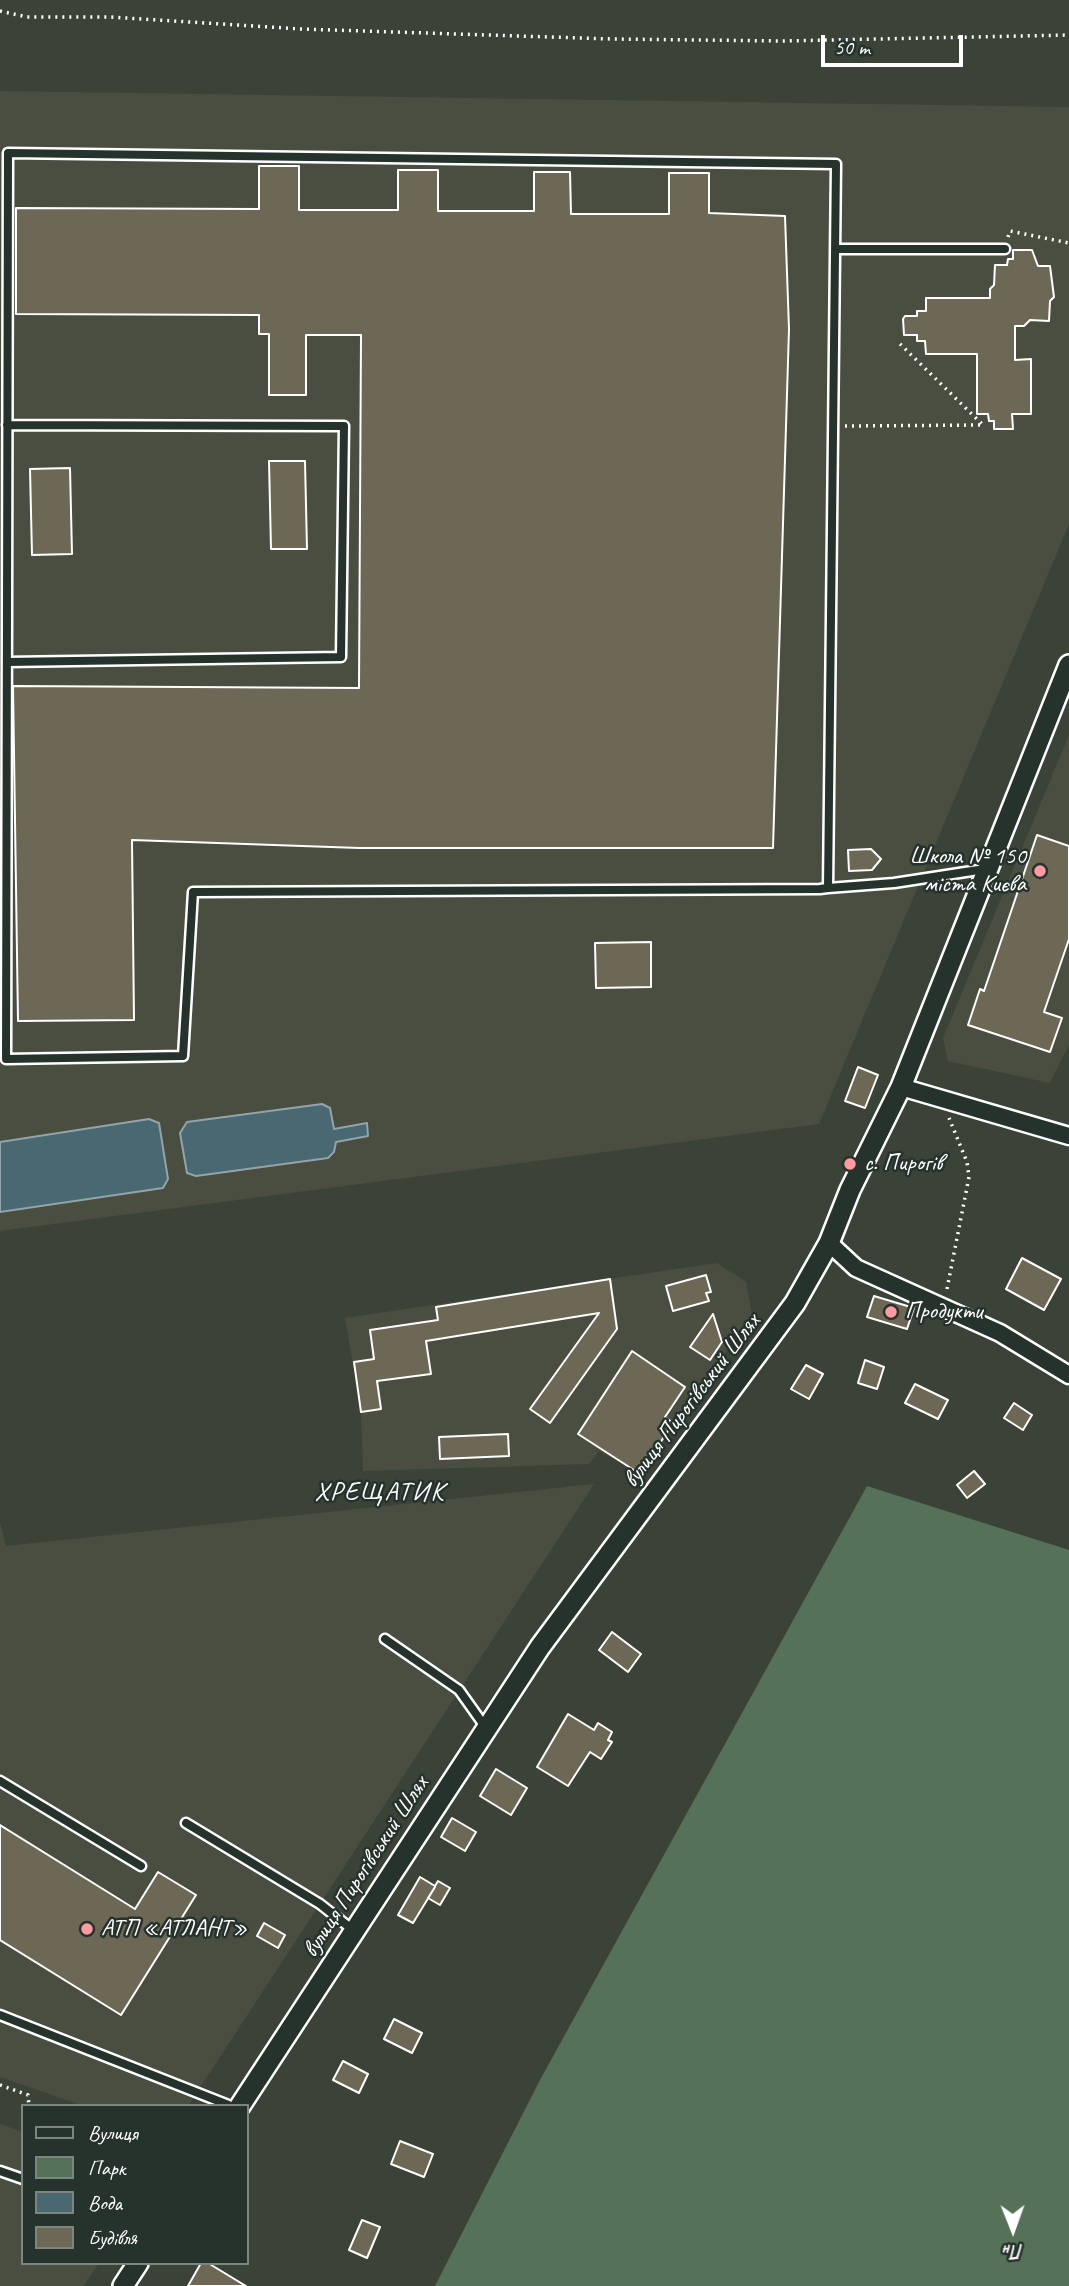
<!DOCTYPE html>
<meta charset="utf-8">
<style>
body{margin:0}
#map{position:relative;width:1069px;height:2286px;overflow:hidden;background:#3b4339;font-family:Caveat,sans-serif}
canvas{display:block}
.legend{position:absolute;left:21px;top:2104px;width:228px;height:161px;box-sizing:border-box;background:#26332d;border:2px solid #7d8581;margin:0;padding:9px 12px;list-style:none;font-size:21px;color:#fff}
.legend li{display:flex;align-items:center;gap:14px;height:35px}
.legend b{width:35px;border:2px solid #7d8581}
.north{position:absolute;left:978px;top:2195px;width:70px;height:70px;-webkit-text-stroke:5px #26332d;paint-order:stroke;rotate:179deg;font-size:19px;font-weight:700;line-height:28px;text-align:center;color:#fff}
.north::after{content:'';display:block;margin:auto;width:24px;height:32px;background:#fff;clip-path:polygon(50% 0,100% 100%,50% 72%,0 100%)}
.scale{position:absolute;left:821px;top:35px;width:142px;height:32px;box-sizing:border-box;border:4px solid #fff;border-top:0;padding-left:9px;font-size:21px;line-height:24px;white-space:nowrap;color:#fff;-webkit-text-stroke:5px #26332d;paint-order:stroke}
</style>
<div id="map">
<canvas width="1069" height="2286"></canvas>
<ul class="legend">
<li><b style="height:9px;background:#26332d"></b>Вулиця</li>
<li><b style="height:19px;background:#557259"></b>Парк</li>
<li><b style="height:19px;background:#4a6871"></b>Вода</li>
<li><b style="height:19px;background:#6c6855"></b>Будівля</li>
</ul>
<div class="north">Пн</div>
<div class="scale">50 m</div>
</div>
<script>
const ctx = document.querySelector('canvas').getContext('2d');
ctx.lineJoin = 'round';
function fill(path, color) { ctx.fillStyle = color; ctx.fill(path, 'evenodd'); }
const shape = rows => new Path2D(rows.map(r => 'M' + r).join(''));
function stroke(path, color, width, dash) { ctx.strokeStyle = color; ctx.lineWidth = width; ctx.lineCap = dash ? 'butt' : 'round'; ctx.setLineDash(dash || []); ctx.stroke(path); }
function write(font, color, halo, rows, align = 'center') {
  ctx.font = font + ' Caveat,sans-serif'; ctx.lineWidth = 5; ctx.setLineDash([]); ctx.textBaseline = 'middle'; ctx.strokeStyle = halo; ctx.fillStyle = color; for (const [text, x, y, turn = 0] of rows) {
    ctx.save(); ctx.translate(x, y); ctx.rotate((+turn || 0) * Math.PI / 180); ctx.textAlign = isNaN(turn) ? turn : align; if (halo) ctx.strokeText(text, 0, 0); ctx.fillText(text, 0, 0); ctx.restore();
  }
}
fill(shape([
 [0,91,1069,107,1069,524,819,1124,0,1231],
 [1069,735,1069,1045,1050,1083,948,1061,943,1038],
 [717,1263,746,1282,752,1314,641,1473,599,1451,589,1464,363,1471,361,1412,345,1318],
 [594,1484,188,2106,84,2106,0,2077,0,1523,6,1546],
 [0,2124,23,2132,23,2263,99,2263,83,2286,0,2286]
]), '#4a4e41');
fill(shape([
 [867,1486,1069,1550,1069,2286,435,2286,540,2080]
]), '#557259');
const water = shape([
 [322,1104,330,1108,334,1129,367,1123,368,1136,336,1142,334,1152,328,1158,196,1176,187,1173,180,1133,187,1122,322,1104],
 [149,1119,159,1123,168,1179,163,1188,0,1212,0,1142,149,1119]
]);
fill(water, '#4a6871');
stroke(water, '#92a4aa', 2);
const building = shape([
 [259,166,299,166,299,210,398,210,398,170,438,170,438,211,534,211,534,172,570,172,571,214,669,214,669,173,709,173,709,213,785,216,789,329,773,848,359,848,132,840,134,1020,18,1021,13,686,359,688,361,335,306,335,306,395,269,395,269,334,259,334,259,315,16,314,16,208,259,209,259,166],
 [1013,250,1032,250,1038,266,1050,266,1054,297,1050,301,1049,321,1030,320,1024,326,1015,326,1015,360,1031,359,1031,414,1012,414,1013,429,994,429,994,421,989,421,988,414,977,414,977,354,926,354,925,341,917,341,917,335,904,335,903,319,905,316,917,316,917,311,926,311,926,298,990,298,990,289,994,285,995,265,1007,265,1008,259,1013,259,1013,250],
 [269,461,305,461,307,549,271,549,269,461],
 [70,468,72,554,32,555,30,469,70,468],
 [1037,835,1069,846,1069,939,1044,1012,1062,1018,1050,1052,968,1025,980,989,984,991,1037,835],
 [871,849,881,859,872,870,849,871,848,850,871,849],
 [651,942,651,987,596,988,595,943,651,942],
 [858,1067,878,1075,865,1108,845,1101,858,1067],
 [1022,1258,1061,1279,1044,1310,1006,1289,1022,1258],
 [706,1275,711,1292,706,1293,709,1301,673,1311,666,1286,706,1275],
 [610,1279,617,1329,550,1423,530,1409,599,1313,426,1341,431,1374,377,1381,381,1409,361,1412,354,1362,374,1359,370,1330,438,1320,436,1307,610,1279],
 [874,1296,914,1308,907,1329,867,1317,874,1296],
 [713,1314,722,1342,710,1360,690,1347,713,1314],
 [632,1351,685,1387,665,1417,673,1423,640,1474,578,1434,632,1351],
 [865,1360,884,1367,877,1389,858,1383,865,1360],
 [806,1365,823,1374,809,1399,791,1389,806,1365],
 [915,1384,948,1400,938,1419,905,1403,915,1384],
 [1014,1403,1032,1415,1023,1430,1004,1418,1014,1403],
 [508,1434,509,1456,440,1459,439,1437,508,1434],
 [974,1471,985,1484,967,1498,957,1485,974,1471],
 [612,1632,641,1654,628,1672,599,1650,612,1632],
 [568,1714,594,1730,598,1723,612,1732,608,1740,612,1742,601,1759,590,1752,568,1786,537,1767,568,1714],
 [496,1769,527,1788,511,1815,480,1796,496,1769],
 [452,1818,476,1832,465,1851,441,1837,452,1818],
 [0,1825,135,1909,158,1872,196,1895,121,2015,0,1940,0,1825],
 [420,1877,435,1886,438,1881,450,1888,440,1905,428,1898,435,1887,413,1923,398,1915,420,1877],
 [264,1923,285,1935,278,1948,257,1936,264,1923],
 [394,2019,422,2033,412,2053,384,2039,394,2019],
 [343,2061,368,2074,359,2093,333,2080,343,2061],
 [400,2141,433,2154,424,2177,391,2164,400,2141],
 [362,2220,380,2227,367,2258,349,2250,362,2220],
 [201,2263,208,2263,246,2286,188,2286,201,2263]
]);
fill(building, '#6c6855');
stroke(building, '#fff', 2);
const service = shape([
 [835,249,1005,249],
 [7,662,341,657,344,426,7,425],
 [828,888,836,164,8,153,6,1059,183,1056,193,892,820,889,828,888,894,883,985,869],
 [385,1639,459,1690,486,1728],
 [0,1781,141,1866],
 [186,1823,320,1904,353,1930],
 [0,2015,231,2106],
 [0,2171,23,2179]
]);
const minor = shape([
 [901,1087,1069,1136],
 [829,1243,856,1268,1000,1333,1069,1375]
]);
const tertiary = shape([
 [240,2106,540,1647,795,1303,829,1243,850,1190,901,1087,1069,665],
 [123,2286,138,2263]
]);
stroke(service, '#fff', 13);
stroke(minor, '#fff', 21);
stroke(tertiary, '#fff', 24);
stroke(shape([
 [0,11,27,17,110,17,301,29,612,39,782,41,1069,35],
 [1008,237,1010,231,1069,243],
 [845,426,983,425,897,341],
 [947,1289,969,1177,967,1162,949,1118],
 [0,2085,28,2095,29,2106]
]), '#fff', 3.5, [2, 5]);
stroke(service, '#26332d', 8);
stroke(minor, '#26332d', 16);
stroke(tertiary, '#26332d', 19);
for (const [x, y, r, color] of [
 [1040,871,7,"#ff9aa2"],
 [850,1164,7,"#ff9aa2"],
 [891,1312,7,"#ff9aa2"],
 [87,1929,7,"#ff9aa2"]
]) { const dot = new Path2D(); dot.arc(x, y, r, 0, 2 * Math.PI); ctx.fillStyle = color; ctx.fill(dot); stroke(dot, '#26332d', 2.5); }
write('24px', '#fff', '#26332d', [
 ["Школа № 150",1026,857,"right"],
 ["міста Києва",1026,885,"right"],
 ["с. Пирогів",864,1164],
 ["Продукти",905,1312],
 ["АТП «АТЛАНТ»",101,1929]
], 'left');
write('24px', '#fff', '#26332d', [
 ["вулиця Пирогівський Шлях",692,1401,-53],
 ["вулиця Пирогівський Шлях",366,1867,-57]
]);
ctx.letterSpacing = '2px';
write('26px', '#fff', '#26332d', [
 ["ХРЕЩАТИК",380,1493]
]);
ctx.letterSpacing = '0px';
</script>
